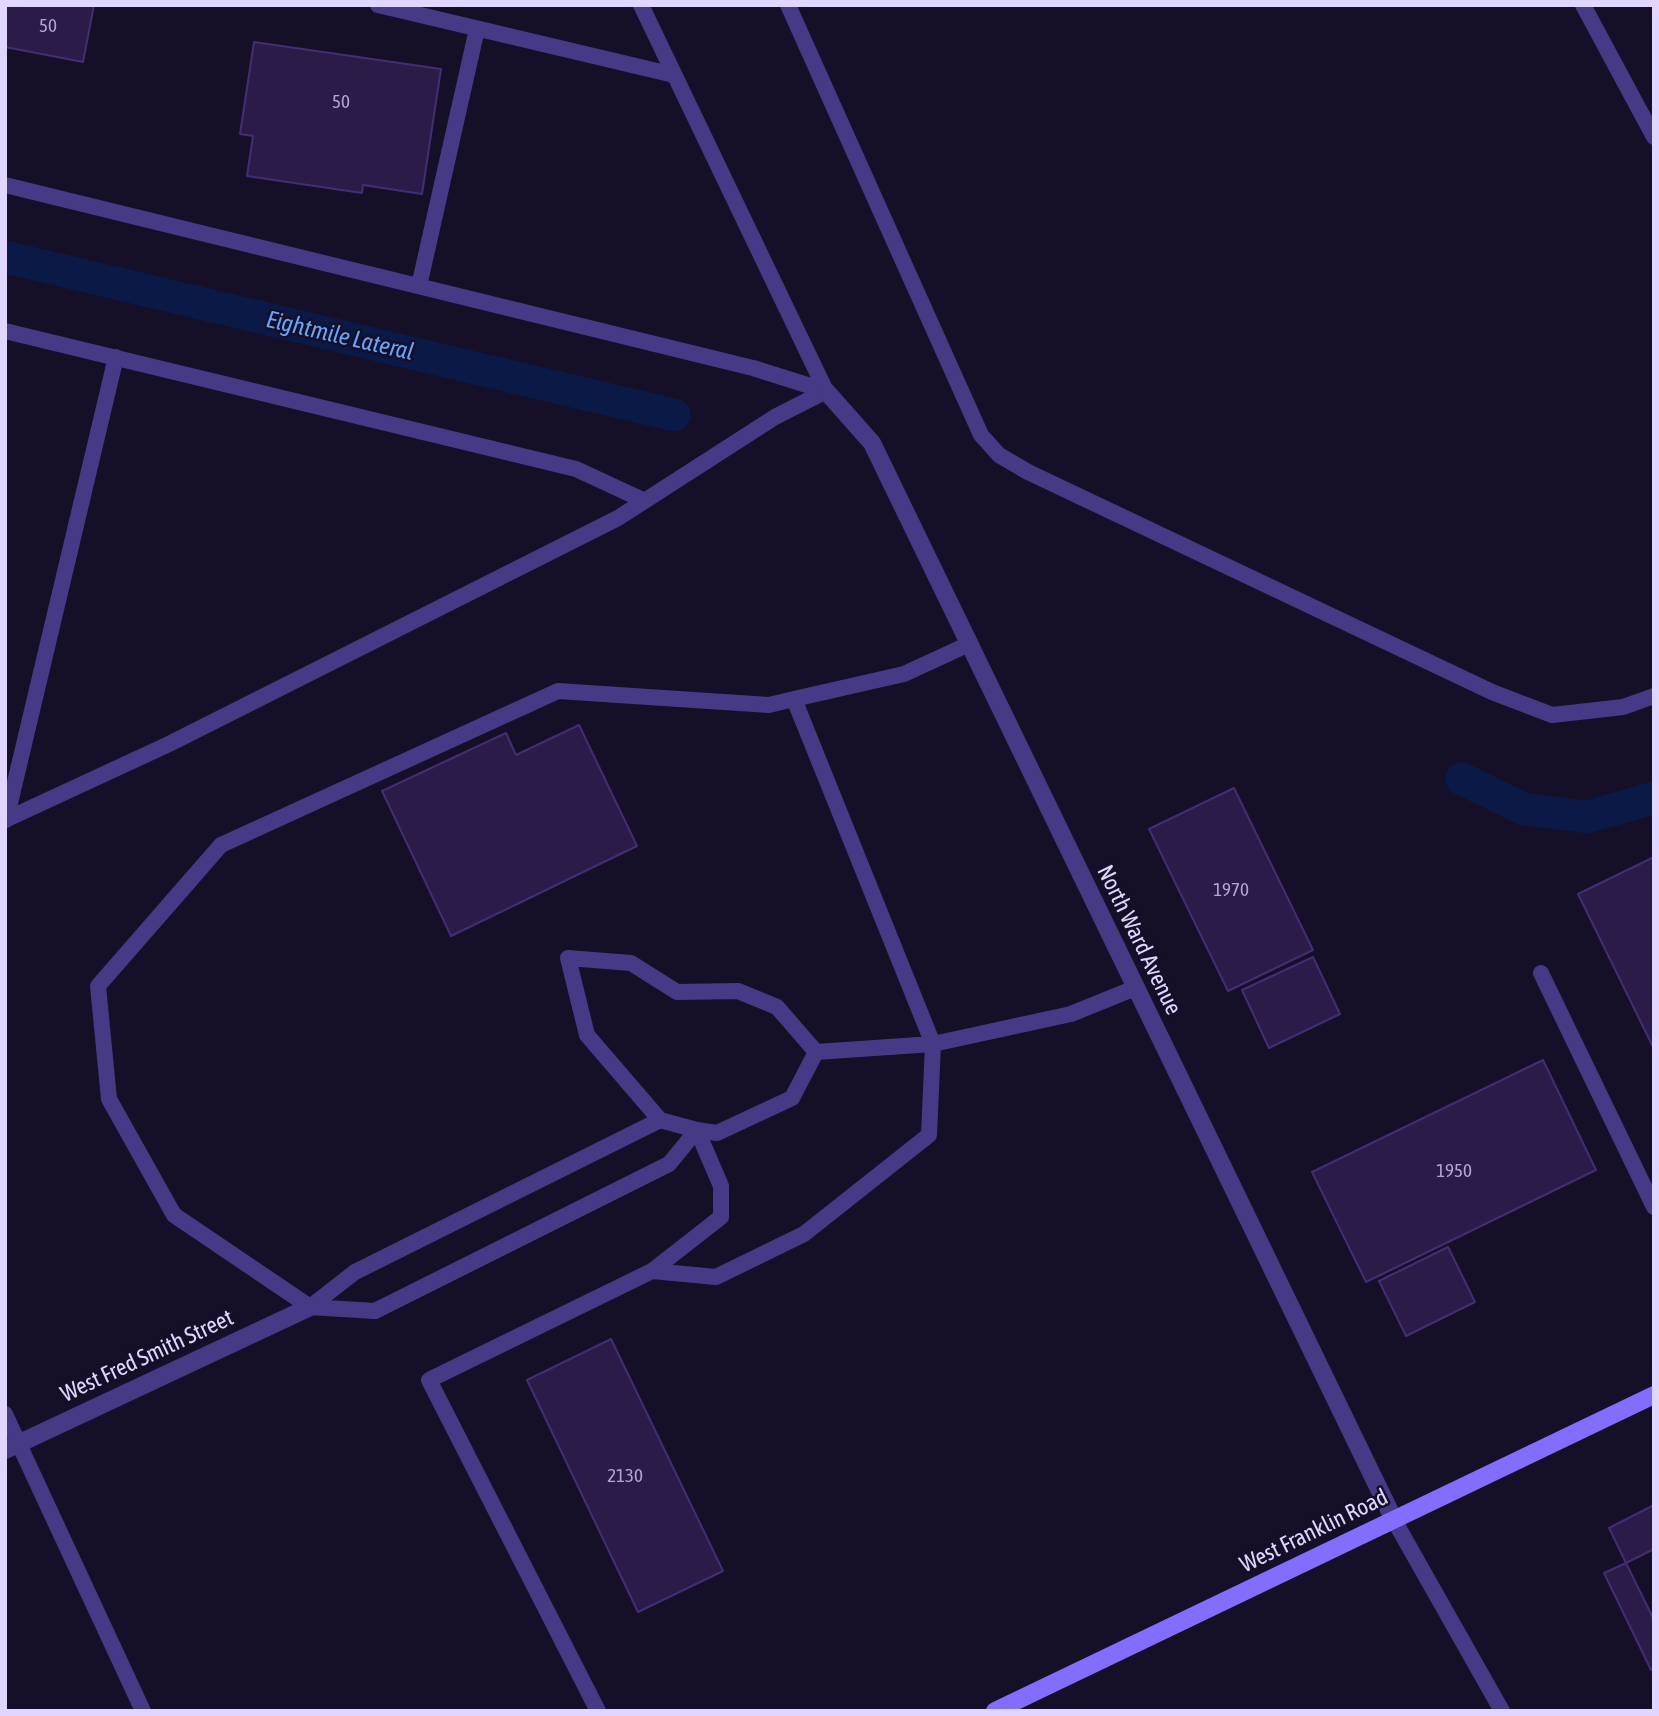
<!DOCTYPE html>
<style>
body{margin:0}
#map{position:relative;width:1659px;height:1716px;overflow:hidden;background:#160f28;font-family:"Asap Condensed",sans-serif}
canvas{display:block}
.frame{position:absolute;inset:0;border:7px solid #e0d6ff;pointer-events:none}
</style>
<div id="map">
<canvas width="1659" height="1716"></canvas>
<div class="frame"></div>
</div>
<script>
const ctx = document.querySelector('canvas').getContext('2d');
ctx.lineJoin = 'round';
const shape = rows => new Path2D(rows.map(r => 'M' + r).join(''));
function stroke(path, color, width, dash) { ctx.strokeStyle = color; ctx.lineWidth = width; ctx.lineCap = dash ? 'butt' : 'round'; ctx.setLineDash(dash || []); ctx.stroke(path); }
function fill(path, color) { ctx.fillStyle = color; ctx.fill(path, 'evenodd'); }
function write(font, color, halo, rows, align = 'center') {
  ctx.font = font + ' "Asap Condensed",sans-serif'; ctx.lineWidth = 5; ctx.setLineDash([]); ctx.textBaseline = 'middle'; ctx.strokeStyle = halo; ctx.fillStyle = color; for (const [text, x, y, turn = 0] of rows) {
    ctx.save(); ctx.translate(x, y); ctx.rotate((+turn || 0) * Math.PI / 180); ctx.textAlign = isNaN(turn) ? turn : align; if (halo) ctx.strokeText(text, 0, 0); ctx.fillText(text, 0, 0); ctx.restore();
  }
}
stroke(shape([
 [5,257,674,415],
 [1462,779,1524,809,1587,817,1654,798]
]), '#0a1946', 33);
const building = shape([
 [5,5,94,5,83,62,5,47,5,5],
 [254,42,441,69,422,194,363,185,362,193,247,176,253,136,240,134,254,42],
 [579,725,637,846,451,936,382,791,506,733,516,755,579,725],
 [1234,788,1313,950,1228,991,1149,829,1234,788],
 [1654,857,1654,1049,1578,894,1654,857],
 [1313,957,1340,1014,1269,1048,1242,990,1313,957],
 [1543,1060,1596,1170,1366,1282,1312,1172,1543,1060],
 [1448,1247,1475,1302,1406,1336,1379,1281,1448,1247],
 [611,1339,723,1571,638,1612,527,1380,611,1339],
 [1654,1505,1654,1549,1626,1563,1609,1528,1654,1505],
 [1626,1563,1654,1620,1654,1668,1651,1670,1604,1573,1626,1563]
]);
fill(building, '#2a1b49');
stroke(building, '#442d75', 2);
stroke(shape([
 [378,5,674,75],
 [641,5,826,391],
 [788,5,981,435,999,455,1028,472,1492,692,1552,715,1623,707,1654,696],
 [1583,5,1654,137],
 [5,185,753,368,826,391],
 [419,286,477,29],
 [5,331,576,469,645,501],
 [794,699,933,1044,816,1052,792,1098,717,1133,697,1130,669,1164,375,1311,310,1307,174,1215,109,1099,98,986,221,845,558,691,769,705,794,699,904,674,969,644],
 [5,820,169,744,618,518,775,417,826,391],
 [6,820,116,357],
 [1541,973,1654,1207],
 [652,1271,721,1217,721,1186,697,1130,660,1120,587,1035,568,958,631,963,677,992,738,991,777,1007,816,1052],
 [310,1307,355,1272,660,1120],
 [5,1414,143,1711],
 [1394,1520,1502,1711],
 [598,1711,429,1380,652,1271,716,1277,804,1234,929,1135,933,1044,1071,1014,1135,988]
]), '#463a87', 16);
stroke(shape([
 [826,391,872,443,1394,1520],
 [5,1450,310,1307]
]), '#463a87', 18);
stroke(shape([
 [995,1711,1654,1395]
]), '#826dff', 18);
write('19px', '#b2a7d2', null, [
 ["50",48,26],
 ["50",341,102],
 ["1970",1231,890],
 ["1950",1454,1171],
 ["2130",625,1476]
]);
write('23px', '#e0d6ff', '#160f28', [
 ["North Ward Avenue",1139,940,64],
 ["West Fred Smith Street",147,1356,-25],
 ["West Franklin Road",1314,1531,-26]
]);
write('italic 24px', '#64a5ff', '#160f28', [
 ["Eightmile Lateral",340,336,13]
]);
</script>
